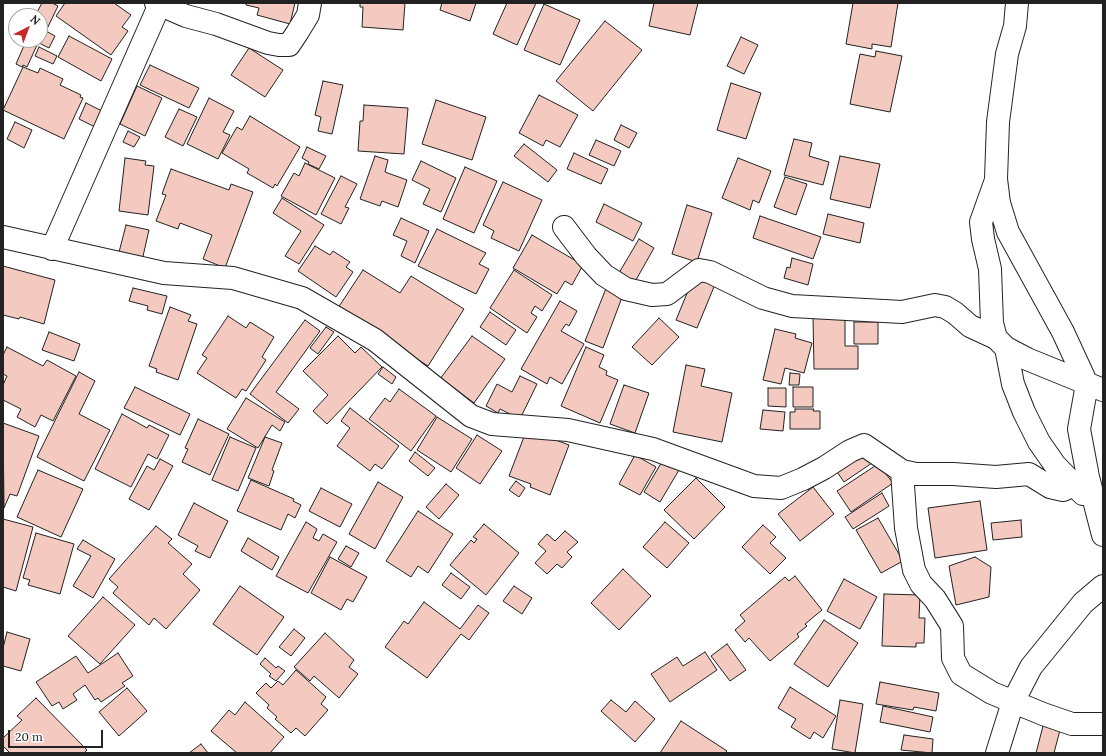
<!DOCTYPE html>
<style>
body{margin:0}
#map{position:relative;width:1106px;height:756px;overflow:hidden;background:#fff;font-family:Lora,serif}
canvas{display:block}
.frame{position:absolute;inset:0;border:4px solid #222;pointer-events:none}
.north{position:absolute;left:8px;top:8px;width:40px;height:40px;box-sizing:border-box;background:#fff;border:1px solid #a7a7a7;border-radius:50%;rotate:42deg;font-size:11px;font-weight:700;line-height:16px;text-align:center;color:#222}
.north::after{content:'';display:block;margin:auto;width:14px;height:18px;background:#c62828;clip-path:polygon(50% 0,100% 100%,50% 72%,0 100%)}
.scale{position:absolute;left:8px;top:730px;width:95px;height:18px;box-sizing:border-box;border:2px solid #222;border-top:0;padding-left:5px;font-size:12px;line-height:14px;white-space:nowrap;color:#222;-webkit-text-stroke:3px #fff;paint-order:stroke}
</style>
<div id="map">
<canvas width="1106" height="756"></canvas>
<div class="frame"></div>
<div class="north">N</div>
<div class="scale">20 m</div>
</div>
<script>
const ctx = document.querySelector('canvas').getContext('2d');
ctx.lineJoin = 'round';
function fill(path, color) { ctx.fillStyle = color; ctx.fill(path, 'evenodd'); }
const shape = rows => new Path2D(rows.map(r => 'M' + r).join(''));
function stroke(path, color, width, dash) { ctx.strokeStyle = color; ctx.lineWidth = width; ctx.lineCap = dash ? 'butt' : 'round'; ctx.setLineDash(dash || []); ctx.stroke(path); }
const building = shape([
 [42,3,52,3,58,6,46,31,55,36,49,48,33,40,40,40,40,16,35,16,42,3],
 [65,3,114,3,131,15,122,27,128,31,111,55,56,16,65,3],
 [246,3,295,3,290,24,257,15,259,8,246,5,246,3],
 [360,3,405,3,403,30,362,27,363,7,360,7,360,3],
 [442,3,476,3,470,21,440,10,442,3],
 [507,3,536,3,517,45,493,34,507,3],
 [654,3,698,3,690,35,649,26,654,3],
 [853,3,898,3,891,47,872,44,872,49,846,44,853,3],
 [544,4,580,20,560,65,524,50,544,4],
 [605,21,642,50,593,111,556,81,605,21],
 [69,36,112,59,101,81,58,57,69,36],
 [741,37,758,45,744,74,727,66,741,37],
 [26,41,37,45,27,67,23,65,22,67,16,64,26,41],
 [39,47,57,56,53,64,35,56,39,47],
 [249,48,283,70,265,97,231,75,249,48],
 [876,51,902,56,890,112,850,104,860,54,875,57,876,51],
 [150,65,199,88,189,108,140,85,150,65],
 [23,67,38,73,40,68,63,79,60,85,81,95,80,97,83,98,64,139,3,110,23,67],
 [323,81,343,85,332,134,318,131,321,117,315,115,323,81],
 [731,83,761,93,746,139,717,130,731,83],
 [137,86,162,98,145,136,120,124,137,86],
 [539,95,578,115,560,147,546,140,543,146,519,133,539,95],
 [209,98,234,111,223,132,230,135,218,159,187,144,209,98],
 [436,100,486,117,472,160,422,144,436,100],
 [86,103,104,112,97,128,79,119,86,103],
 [364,105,408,108,404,154,358,151,360,121,363,121,364,105],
 [179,109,197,117,183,146,165,137,179,109],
 [250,116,300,147,277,186,275,184,273,188,247,173,249,169,222,153,237,127,242,130,250,116],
 [15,122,32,130,24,148,7,139,15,122],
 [621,125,637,133,629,148,614,140,621,125],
 [128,131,140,137,134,147,123,142,128,131],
 [794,139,812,143,809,156,829,162,823,185,784,175,794,139],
 [596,140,621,151,614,166,589,155,596,140],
 [524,144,557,170,548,182,514,156,524,144],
 [307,147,326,156,319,169,308,164,309,162,302,158,307,147],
 [574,153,608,169,601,184,567,169,574,153],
 [375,156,388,160,385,172,407,180,398,207,382,201,380,206,360,199,375,156],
 [840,156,880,164,870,208,830,199,840,156],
 [125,158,146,161,145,165,154,166,148,215,119,211,125,158],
 [738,158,771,171,759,203,753,200,750,210,722,198,738,158],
 [421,161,456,178,441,212,423,204,430,189,412,180,421,161],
 [305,163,335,178,316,215,281,196,294,173,299,176,305,163],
 [465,167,497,181,474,233,443,219,465,167],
 [171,169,229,190,231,184,253,192,225,268,203,259,212,235,180,223,178,229,156,221,166,195,162,194,171,169],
 [341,176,357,184,345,207,349,208,341,224,321,214,341,176],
 [785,177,807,184,796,215,774,207,785,177],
 [503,182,542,200,519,251,491,238,494,231,483,225,503,182],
 [282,198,324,225,299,264,285,256,301,231,273,213,282,198],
 [604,204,642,223,633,241,596,222,604,204],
 [687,205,712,213,697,262,672,254,687,205],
 [828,214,864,223,860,243,823,234,828,214],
 [760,216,821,237,813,259,753,238,760,216],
 [401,218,429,231,415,263,401,256,407,241,393,235,401,218],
 [126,225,149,230,141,265,117,260,126,225],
 [437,229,486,253,479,264,489,269,476,294,418,266,437,229],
 [532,235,583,265,572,285,565,281,557,294,513,268,532,235],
 [639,239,654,248,632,287,616,278,639,239],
 [315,246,330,255,333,251,350,262,346,267,353,272,336,297,298,271,315,246],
 [792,258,813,264,808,285,784,278,787,267,790,268,792,258],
 [3,266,55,280,44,324,20,317,19,319,3,315,3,266],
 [363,270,400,293,411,276,464,309,428,366,338,308,363,270],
 [514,270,552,295,542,311,535,306,531,313,537,317,527,333,490,308,514,270],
 [695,274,716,282,697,328,676,320,695,274],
 [607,286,624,292,603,348,585,341,607,286],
 [133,288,167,296,162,314,147,310,148,306,129,301,133,288],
 [560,301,577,311,569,326,566,324,561,331,584,344,562,384,550,377,547,384,521,369,560,301],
 [170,307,191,315,188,321,197,324,178,380,156,372,157,369,149,366,170,307],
 [490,312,516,330,506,345,480,327,490,312],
 [228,316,246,328,250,322,274,337,262,357,266,360,246,391,242,389,236,398,197,373,207,358,202,355,228,316],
 [813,316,845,316,845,346,858,346,858,369,814,369,813,316],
 [659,318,679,337,652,365,632,347,659,318],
 [305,320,320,331,276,392,299,409,288,423,250,394,305,320],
 [854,322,878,322,878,344,854,344,854,322],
 [326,327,334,332,318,354,310,348,326,327],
 [775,329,796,334,795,338,812,343,804,373,785,368,781,384,763,380,775,329],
 [49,332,80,344,74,361,42,350,49,332],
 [338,336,355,353,361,347,382,367,327,424,313,411,328,395,303,371,338,336],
 [472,336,505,359,474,403,454,388,451,393,437,383,472,336],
 [7,347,43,366,47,360,76,376,53,421,41,415,35,427,17,417,21,409,3,400,3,385,7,376,3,374,3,355,7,347],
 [586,347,604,355,599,367,607,371,606,375,618,380,600,423,561,406,586,347],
 [686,365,705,369,701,386,732,393,722,442,673,432,686,365],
 [383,367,396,377,392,384,378,374,383,367],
 [79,372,95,381,79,414,110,430,84,481,37,457,79,372],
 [790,373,800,374,799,385,789,385,790,373],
 [520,376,537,384,520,419,500,409,498,413,486,406,497,384,512,392,520,376],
 [624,385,649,393,635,433,610,424,624,385],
 [135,387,190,414,180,435,124,408,135,387],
 [793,387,813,387,813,407,793,407,793,387],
 [768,388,786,388,786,407,768,406,768,388],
 [399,389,436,416,411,451,369,419,385,398,390,402,399,389],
 [246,398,285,422,280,431,272,425,258,448,227,429,246,398],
 [350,408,399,446,382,469,375,464,370,471,337,446,350,428,341,421,350,408],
 [795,409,814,409,813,411,820,411,820,429,790,429,790,412,795,412,795,409],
 [763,410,785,412,783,431,760,429,763,410],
 [122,414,147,428,149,425,169,435,157,459,148,454,131,487,95,469,122,414],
 [437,417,472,439,451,472,417,450,437,417],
 [198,419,229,434,210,475,182,462,188,449,185,448,198,419],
 [3,423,39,436,17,496,10,494,4,508,3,423],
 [527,429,569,445,550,495,530,487,531,484,509,476,527,429],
 [477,435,502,451,480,484,456,468,477,435],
 [230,437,256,448,238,491,212,480,230,437],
 [265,437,282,443,272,470,274,471,269,486,248,478,265,437],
 [860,447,872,463,844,482,833,466,860,447],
 [415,452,435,468,428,476,409,461,415,452],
 [635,455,656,467,640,495,619,484,635,455],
 [160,459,173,466,149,510,129,499,147,466,154,470,160,459],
 [663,460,679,470,660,502,644,492,663,460],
 [878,464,893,483,851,512,837,491,878,464],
 [38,470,83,489,61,537,17,517,38,470],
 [696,478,725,507,694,539,664,510,696,478],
 [251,480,294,499,293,501,301,505,295,518,288,514,281,530,237,511,251,480],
 [516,481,525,488,519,497,509,490,516,481],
 [378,482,403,497,375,549,349,534,378,482],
 [446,484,459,495,439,519,426,507,446,484],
 [813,487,834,514,800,541,778,514,813,487],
 [321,488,352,504,340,527,309,511,321,488],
 [882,493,889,506,853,529,845,517,882,493],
 [980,501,987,550,935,558,928,508,980,501],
 [194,503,228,521,210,558,195,551,198,546,178,535,194,503],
 [418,511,453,534,428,573,418,566,411,577,386,561,418,511],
 [878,518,903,561,881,573,856,530,878,518],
 [3,519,33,527,16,591,3,587,3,519],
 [1021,520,1022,537,993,540,991,523,1021,520],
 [306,522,317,529,313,538,319,541,323,534,337,542,308,593,276,576,306,522],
 [665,522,689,543,667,568,643,547,665,522],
 [484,524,519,553,486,595,450,565,471,540,474,543,477,539,473,537,484,524],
 [763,525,776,537,770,543,786,558,770,574,742,547,763,525],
 [156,526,172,539,168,543,192,564,183,574,200,590,166,629,154,618,149,625,113,593,118,587,109,579,156,526],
 [565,531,578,542,567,552,572,557,562,568,557,564,547,574,535,563,546,551,538,544,547,534,555,541,565,531],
 [36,533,74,544,60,594,28,585,30,580,23,578,36,533],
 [248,538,279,557,272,570,241,551,248,538],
 [83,540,115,559,93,598,73,586,91,556,77,549,83,540],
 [346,546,359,553,351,567,338,559,346,546],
 [330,557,367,577,353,602,347,599,341,610,311,593,330,557],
 [975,557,991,567,989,597,956,605,949,566,975,557],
 [623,569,651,596,619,630,591,603,623,569],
 [451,573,470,587,461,599,442,585,451,573],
 [795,576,822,610,805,624,807,626,797,634,799,637,770,661,749,638,745,642,735,630,745,621,740,615,785,577,789,581,795,576],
 [844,579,877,597,860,629,827,611,844,579],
 [240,586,284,617,257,655,213,624,240,586],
 [514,586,532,598,522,614,503,601,514,586],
 [884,594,920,595,919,618,925,618,924,643,916,643,916,647,882,646,884,594],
 [103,597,135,625,100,664,68,636,103,597],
 [424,602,460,629,478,605,489,613,469,640,461,634,427,678,385,647,404,621,408,624,424,602],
 [824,620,858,643,828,687,794,664,824,620],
 [294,629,305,638,291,656,279,647,294,629],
 [7,632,30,639,21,671,3,666,3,648,7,632],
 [325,633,354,660,349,667,358,674,339,698,314,676,310,681,294,667,325,633],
 [727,644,746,670,730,681,711,656,727,644],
 [705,652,717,670,670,702,651,674,677,657,683,666,705,652],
 [118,653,133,676,122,683,125,686,101,702,98,698,95,700,85,685,73,694,77,700,63,709,59,702,52,706,36,682,76,656,88,673,118,653],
 [265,658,276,668,278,666,285,671,276,681,269,676,271,674,260,664,265,658],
 [296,670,326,697,321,704,328,710,305,736,296,728,291,733,275,719,277,717,267,708,269,705,256,693,266,683,271,688,278,681,283,685,296,670],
 [880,682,939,693,936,711,914,707,913,710,876,704,880,682],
 [790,687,836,716,823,738,814,732,810,739,791,727,796,719,778,708,790,687],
 [127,688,147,711,119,736,99,712,127,688],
 [36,698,87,750,84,753,10,753,3,746,3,738,22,720,17,716,36,698],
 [611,700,626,712,635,701,655,719,635,742,601,711,611,700],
 [840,700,863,704,855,753,832,749,840,700],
 [245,702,284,737,270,753,237,753,211,731,229,710,235,715,245,702],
 [883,706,933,717,930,732,880,722,883,706],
 [681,721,727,751,725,753,660,753,681,721],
 [1043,726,1060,730,1054,753,1036,753,1043,726],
 [904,735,933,739,932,753,901,750,904,735],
 [201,744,208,753,189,753,201,744]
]);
fill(building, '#f3c9c0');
stroke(building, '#222', 1);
const minor = shape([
 [156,3,186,16,216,24,268,43,279,45,289,45,297,33,308,15,310,3],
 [1017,3,1015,26,1007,54,998,122,996,179,999,203,1008,232,1063,332,1087,384,1079,429,1088,477,1103,535],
 [564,227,586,256,604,275,626,289,652,295,667,294,699,270,710,272,763,298,792,306,902,312,935,305,945,307,955,313,970,326,996,338,1006,348,1027,359,1103,390],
 [3,237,164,273,233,278,302,298,375,340,471,416,492,424,568,430,653,449,754,486,781,488,803,479,824,468,850,451,864,445,902,471,916,474,953,474,996,477,1029,474,1050,487,1063,490,1074,485],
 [52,249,159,6],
 [996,338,992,323,990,269,983,239,981,222,996,180],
 [1006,348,1013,384,1024,412,1039,442,1055,465,1083,494],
 [902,471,906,528,914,570,921,584,935,599,952,626,953,658,961,674,992,693,1043,714,1072,724,1103,724],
 [997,753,1013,702,1031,667,1083,603,1103,586]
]);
stroke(minor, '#222', 24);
stroke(minor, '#fff', 22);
</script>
